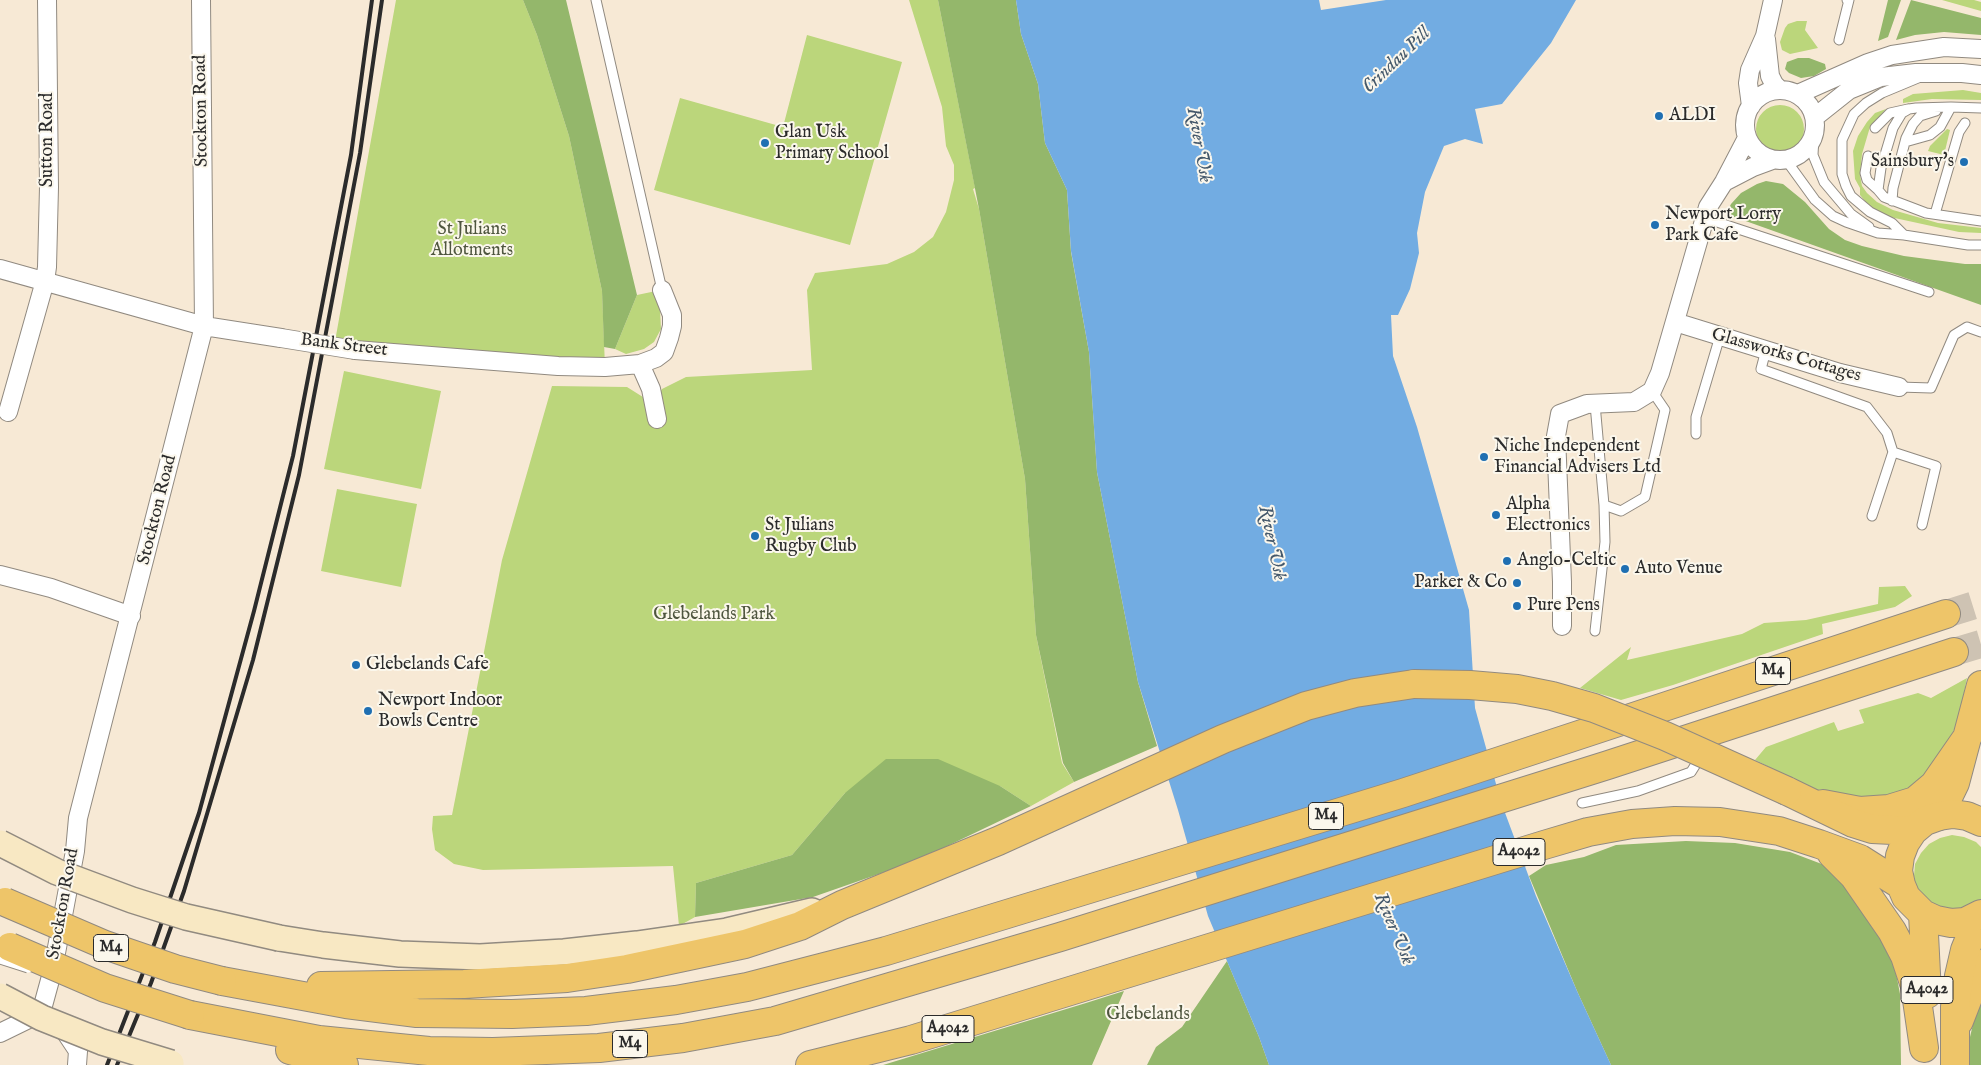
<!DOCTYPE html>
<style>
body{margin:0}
canvas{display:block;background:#f7e9d5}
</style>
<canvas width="1981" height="1065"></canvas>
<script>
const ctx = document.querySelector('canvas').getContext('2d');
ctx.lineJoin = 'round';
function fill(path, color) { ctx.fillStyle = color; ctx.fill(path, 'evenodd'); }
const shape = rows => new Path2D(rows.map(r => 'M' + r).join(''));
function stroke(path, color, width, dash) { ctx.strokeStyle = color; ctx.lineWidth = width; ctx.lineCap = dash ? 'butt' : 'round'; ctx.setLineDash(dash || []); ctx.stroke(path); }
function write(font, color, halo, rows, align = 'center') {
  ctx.font = font + ' "IM FELL English",serif'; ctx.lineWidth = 4; ctx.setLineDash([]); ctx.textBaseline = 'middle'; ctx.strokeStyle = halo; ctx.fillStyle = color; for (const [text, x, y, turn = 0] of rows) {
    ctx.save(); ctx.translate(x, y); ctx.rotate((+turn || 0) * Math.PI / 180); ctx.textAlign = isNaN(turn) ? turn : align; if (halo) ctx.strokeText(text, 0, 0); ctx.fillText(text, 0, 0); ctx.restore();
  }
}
fill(shape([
 [396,0,523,0,537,35,569,136,602,291,605,367,334,347],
 [909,0,938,0,975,188,973,189,979,209,1025,479,1036,635,1062,763,1074,782,1031,806,1000,786,845,793,792,855,696,883,695,917,679,926,673,866,483,870,454,864,435,850,432,829,433,816,452,815,502,560,552,386,627,387,654,404,662,389,686,377,812,370,807,290,815,273,887,264,914,252,933,237,946,212,954,180,954,165,946,146,942,107],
 [1942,0,1974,0,1981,2,1981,11],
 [1797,21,1807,21,1805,30,1818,48,1790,54,1782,50,1780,42,1785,28,1788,24],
 [807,35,902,62,850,245,654,190,680,98,783,127],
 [1963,90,1981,93,1981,100,1932,99,1903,103,1903,99,1913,94],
 '1756 129a24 24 0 1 1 48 0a24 24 0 1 1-48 0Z',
 [1886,109,1870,127,1862,154,1860,175,1862,186,1867,193,1877,202,1893,210,1938,223,1981,228,1981,233,1959,232,1890,217,1869,206,1860,195,1860,188,1855,179,1853,151,1858,136,1867,122,1875,113],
 [1947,129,1950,130,1944,155,1928,151,1930,146],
 [656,291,660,310,661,329,654,342,644,349,626,354,615,349,637,295],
 [344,371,441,391,421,489,324,469],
 [337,489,417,504,401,587,321,571],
 [1905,586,1912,596,1895,607,1822,624,1823,634,1673,685,1621,700,1580,688,1631,647,1627,660,1742,634,1764,623,1806,620,1878,604,1879,587],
 [1967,678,1958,723,1923,785,1879,801,1824,794,1755,760,1766,747,1834,722,1838,731,1864,723,1859,710,1918,693,1931,698],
 [1952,835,1964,837,1976,842,1981,847,1981,902,1967,912,1931,907,1916,888,1914,876,1915,864,1921,853,1929,844,1940,838]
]), '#bbd67b');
fill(shape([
 [523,0,566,0,637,295,615,349,604,347,602,291,569,136,537,35],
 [938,0,1016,0,1021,34,1038,84,1045,143,1067,190,1071,252,1089,352,1097,472,1138,682,1157,746,1074,782,1063,763,1036,635,1025,479,979,209],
 [1888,0,1901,0,1888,37,1878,41],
 [1911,0,1981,18,1981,35,1944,32,1915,35,1896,40],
 [1798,58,1809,58,1825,64,1826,69,1814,76,1801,78,1789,73,1785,69,1787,62],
 [1766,181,1783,184,1805,202,1829,229,1845,240,1862,246,1904,256,1965,264,1981,264,1981,305,1726,214,1731,204,1741,193,1757,184],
 [886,759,938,759,1000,786,1031,806,916,861,813,897,695,917,696,883,792,855,845,793],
 [1686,841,1735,843,1790,852,1827,866,1861,899,1893,957,1900,994,1901,1065,1611,1065,1577,991,1529,876,1546,865,1584,857,1616,845],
 [1227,961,1259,1037,1269,1065,1147,1065,1156,1047,1182,1027],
 [1981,990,1981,1065,1969,1065,1970,1037],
 [1124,991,1092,1065,883,1065,1086,1003]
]), '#94b76b');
fill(shape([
 [1016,0,1319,0,1321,10,1386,0,1576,0,1551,43,1502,104,1475,109,1483,144,1465,139,1444,146,1425,192,1417,233,1419,253,1410,289,1398,315,1391,315,1393,356,1417,427,1469,610,1475,708,1501,802,1536,896,1577,991,1611,1065,1269,1065,1259,1037,1208,916,1178,810,1138,682,1097,472,1089,352,1071,251,1067,190,1045,143,1038,84,1021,34]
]), '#72ace2');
stroke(shape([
 [1946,614,1981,603],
 [1954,652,1981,644]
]), '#cec3b3', 28, [28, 14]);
const lane = shape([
 [596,0,662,290],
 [1839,40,1849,0,1847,0],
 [1981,108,1951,107,1916,108,1909,109,1902,113,1893,128,1881,168,1878,190,1884,197,1926,213,1981,221],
 [1875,128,1890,113,1908,109],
 [1814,136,1813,155,1824,182,1851,214,1869,227],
 [1905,142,1930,135,1940,127,1951,107],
 [1868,156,1865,173,1867,180,1878,190],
 [1786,160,1815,200,1833,216,1846,222,1878,233,1904,235,1968,245,1981,245],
 [1892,201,1893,188,1906,138,1913,124,1920,116,1936,111],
 [1935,214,1959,132,1965,123],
 [1705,218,1929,292],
 [1904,235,1892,223,1870,212,1851,196,1846,186,1842,174,1842,140,1854,114,1866,103,1882,93,1918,78],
 [1766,350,1761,369,1867,407,1887,433,1893,452,1872,516],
 [1899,387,1931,388,1954,335,1967,327,1981,332],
 [1595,404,1604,505,1621,511,1645,497,1665,410,1652,391],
 [1696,434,1696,417,1720,336],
 [1893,452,1936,466,1922,525],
 [1595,631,1605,542,1604,505],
 [1582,803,1638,791,1691,772,1701,756]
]);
const street = shape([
 [1766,39,1770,76,1774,84,1780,90],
 '1745 125a35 35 0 1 1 70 0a35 35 0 1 1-70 0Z',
 [1798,94,1868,63,1892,55,1944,47,1981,49],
 [1751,106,1748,83,1750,70,1765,36,1773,0],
 [1815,117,1849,90,1881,77,1916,73,1962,73,1981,75],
 [1724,182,1753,167,1772,160],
 [0,269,204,326,281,338],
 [1675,322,1840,373,1899,387],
 [355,350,558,366,605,367,640,364,651,389,657,419],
 [640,364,656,358,664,352,669,338,672,326,672,315,662,290],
 [8,412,45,281,47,267,49,187,47,0],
 [0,575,51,588,131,616],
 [1562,626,1562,582,1556,436,1560,414,1587,404,1634,402,1652,391,1660,373,1708,207,1724,182,1747,138],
 [41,1013,53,969,75,851,78,818,204,326,201,0],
 [0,1033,41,1013,66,1033,78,1051,77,1065]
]);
const secondary = shape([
 [279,938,323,945,400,954,480,957,564,952,637,944,727,931,812,911]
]);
const primary = shape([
 [1823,804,1860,811,1889,809,1915,801,1934,785,1968,736],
 [1939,816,1955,783,1981,685],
 [1959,1021,1981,964]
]);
const highway = shape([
 [1787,791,1853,823,1872,829,1913,831],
 [1981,822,1967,816,1953,814,1939,816,1925,821,1913,831,1905,843,1900,856,1898,871,1901,885,1906,897,1923,914,1936,920,1951,923,1965,922,1981,914],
 [1832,854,1854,876,1892,931,1905,956,1915,986,1924,1048],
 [1923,914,1927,994],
 [222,981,346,1004,417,1013,512,1014,586,1011,676,1000,747,987,886,951,1403,793,1946,614],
 [321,986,464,984,567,978,627,969,745,944,800,926,842,905,998,841,1223,739,1306,706,1355,693,1414,684],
 [190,1015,319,1040,429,1051,493,1052,599,1048,683,1038,775,1021,1060,937,1608,765,1954,652],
 [290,1050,344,1065],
 [810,1065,911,1040,1544,845,1588,832,1632,824,1675,821,1720,822,1779,831,1819,844,1860,859,1901,885],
 [1955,1065,1955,1007,1959,976,1965,950,1979,916]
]);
stroke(lane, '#918a80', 11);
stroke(street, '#918a80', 20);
stroke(secondary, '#918a80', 28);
stroke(primary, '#918a80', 30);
stroke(highway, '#918a80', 30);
stroke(lane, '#fff', 9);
stroke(street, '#fff', 18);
stroke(secondary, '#f8e8c3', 25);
stroke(primary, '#eec569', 28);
stroke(highway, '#eec569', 28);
stroke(shape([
 [107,1065,155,942,199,813,254,611,293,456,351,155,372,0],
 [117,1065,151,983,184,891,253,660,299,475,360,153,382,0]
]), '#2b2b2b', 4);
const laneBridge = shape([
 [0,959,28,968]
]);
const streetBridge = shape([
 [281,338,355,350]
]);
const secondaryBridge = shape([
 [0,843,57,872,132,900,186,917,279,938],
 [0,996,42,1018,102,1042,171,1063]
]);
const highwayBridge = shape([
 [1414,684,1470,685,1517,689,1552,696,1594,708,1665,736,1787,791],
 [5,902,105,945,175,969,222,981],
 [10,947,105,988,190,1015]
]);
stroke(laneBridge, '#918a80', 11, []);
stroke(streetBridge, '#918a80', 20, []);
stroke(secondaryBridge, '#918a80', 28, []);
stroke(highwayBridge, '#918a80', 30, []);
stroke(laneBridge, '#fff', 9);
stroke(streetBridge, '#fff', 18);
stroke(secondaryBridge, '#f8e8c3', 25);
stroke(highwayBridge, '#eec569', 28);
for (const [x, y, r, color] of [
 [1659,116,5,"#1f6fb2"],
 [765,143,5,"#1f6fb2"],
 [1964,162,5,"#1f6fb2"],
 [1655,225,5,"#1f6fb2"],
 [1484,457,5,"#1f6fb2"],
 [1496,515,5,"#1f6fb2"],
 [755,536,5,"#1f6fb2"],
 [1507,561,5,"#1f6fb2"],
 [1625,569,5,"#1f6fb2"],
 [1517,583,5,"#1f6fb2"],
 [1517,606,5,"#1f6fb2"],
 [356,665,5,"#1f6fb2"],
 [368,711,5,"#1f6fb2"]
]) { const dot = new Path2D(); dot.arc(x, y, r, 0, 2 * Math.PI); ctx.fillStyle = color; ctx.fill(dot); stroke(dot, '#fbf7ec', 2); }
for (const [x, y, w] of [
 [1773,671,35],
 [1326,816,35],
 [1519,852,52],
 [111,948,35],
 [1927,990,52],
 [948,1029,52],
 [630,1044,35]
]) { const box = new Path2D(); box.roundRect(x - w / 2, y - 13.5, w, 27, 4); ctx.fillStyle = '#fbf7ec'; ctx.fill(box); stroke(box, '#2b2b2b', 1); }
write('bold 16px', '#2b2b2b', null, [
 ["M4",1773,671],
 ["M4",1326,816],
 ["A4042",1519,852],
 ["M4",111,948],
 ["A4042",1927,990],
 ["A4042",948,1029],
 ["M4",630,1044]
]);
write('18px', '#2b2b2b', '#fbf7ec', [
 ["Stockton Road",202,111,-91],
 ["Sutton Road",48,140,-90],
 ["Bank Street",344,346,7],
 ["Glassworks Cottages",1786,356,16],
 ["Stockton Road",158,510,-76],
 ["Stockton Road",64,904,-80]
]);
write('18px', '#2b2b2b', '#fbf7ec', [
 ["ALDI",1669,116],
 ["Glan Usk",775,133],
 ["Primary School",775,154],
 ["Sainsbury's",1954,162,"right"],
 ["Newport Lorry",1665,215],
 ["Park Cafe",1665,236],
 ["Niche Independent",1494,447],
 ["Financial Advisers Ltd",1494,468],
 ["Alpha",1506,505],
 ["Electronics",1506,526],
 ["St Julians",765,526],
 ["Rugby Club",765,547],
 ["Anglo-Celtic",1517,561],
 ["Auto Venue",1635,569],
 ["Parker & Co",1507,583,"right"],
 ["Pure Pens",1527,606],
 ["Glebelands Cafe",366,665],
 ["Newport Indoor",378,701],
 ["Bowls Centre",378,722]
], 'left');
write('18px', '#4f563f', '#fbf7ec', [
 ["St Julians",472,230],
 ["Allotments",472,251],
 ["Glebelands Park",714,615],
 ["Glebelands",1148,1015]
]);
write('italic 19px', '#44586b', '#fbf7ec', [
 ["Crindau Pill",1397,61,-44],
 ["River Usk",1198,145,80],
 ["River Usk",1271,543,78],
 ["River Usk",1393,929,67]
]);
</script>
